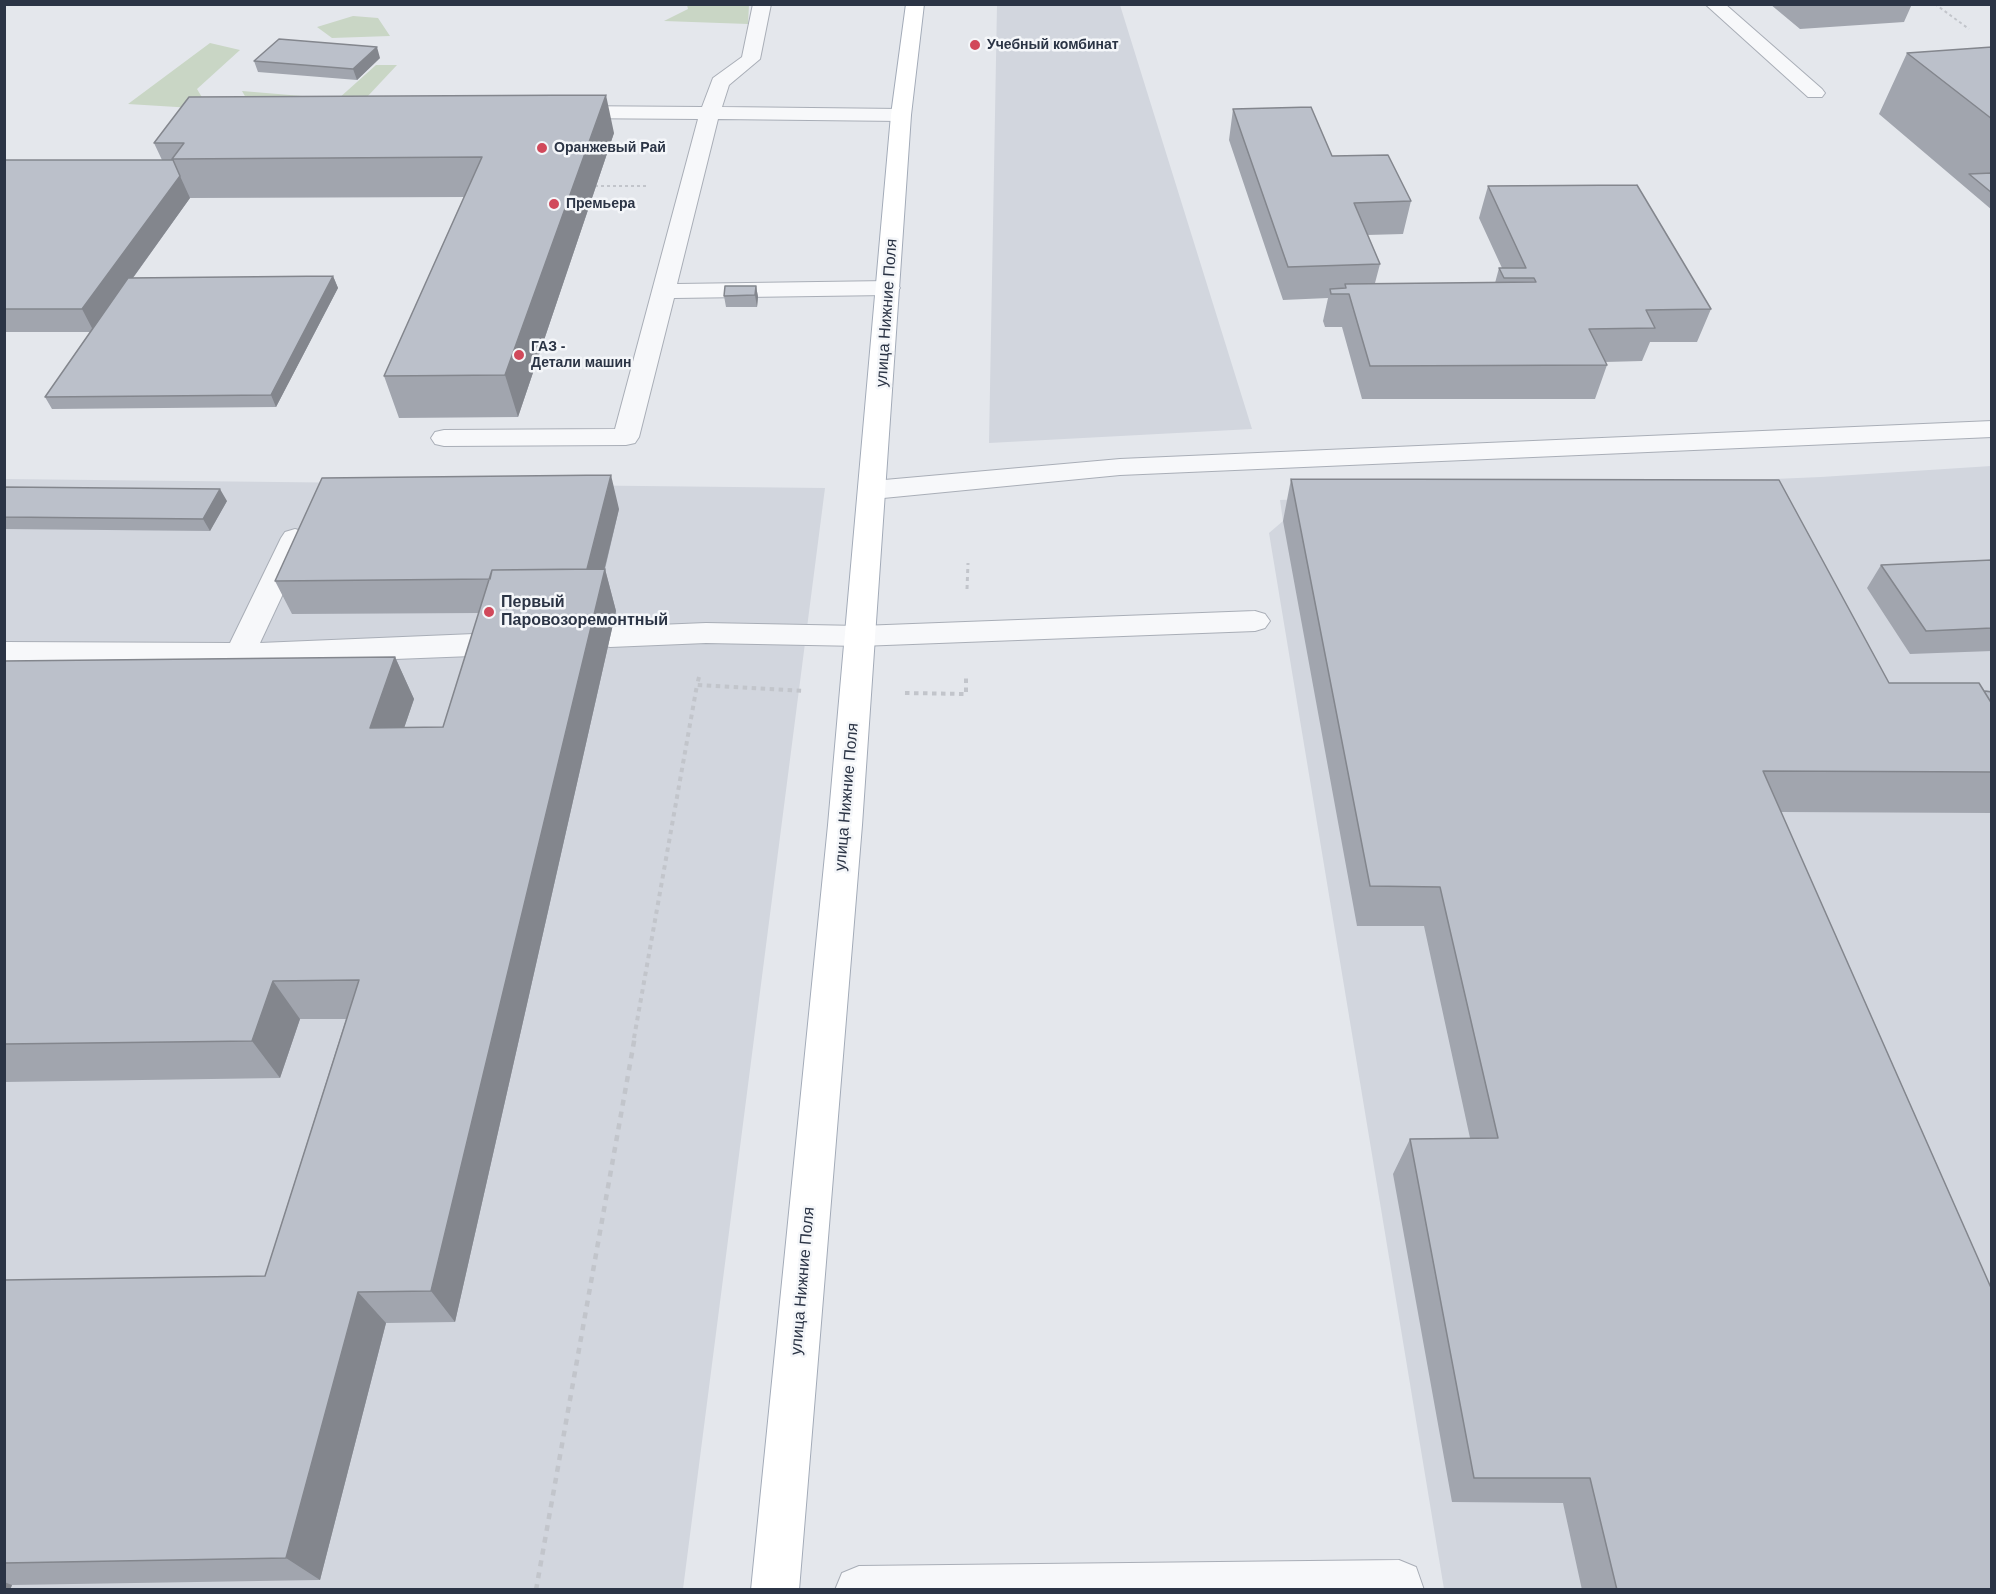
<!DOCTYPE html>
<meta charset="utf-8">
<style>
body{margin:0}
#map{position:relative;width:1996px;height:1594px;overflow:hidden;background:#e4e7ec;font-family:Helvetica,sans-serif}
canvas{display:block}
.frame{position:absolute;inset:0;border:6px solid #2b3445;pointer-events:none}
</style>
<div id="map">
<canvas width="1996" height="1594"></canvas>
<div class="frame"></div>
</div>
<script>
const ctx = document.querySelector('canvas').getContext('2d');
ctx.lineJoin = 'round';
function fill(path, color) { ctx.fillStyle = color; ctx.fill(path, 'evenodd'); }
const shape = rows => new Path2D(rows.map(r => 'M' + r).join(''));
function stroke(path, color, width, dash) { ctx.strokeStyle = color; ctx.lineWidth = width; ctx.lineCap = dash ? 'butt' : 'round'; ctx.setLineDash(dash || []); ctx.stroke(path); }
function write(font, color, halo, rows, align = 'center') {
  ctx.font = font + ' Helvetica,sans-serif'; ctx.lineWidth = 5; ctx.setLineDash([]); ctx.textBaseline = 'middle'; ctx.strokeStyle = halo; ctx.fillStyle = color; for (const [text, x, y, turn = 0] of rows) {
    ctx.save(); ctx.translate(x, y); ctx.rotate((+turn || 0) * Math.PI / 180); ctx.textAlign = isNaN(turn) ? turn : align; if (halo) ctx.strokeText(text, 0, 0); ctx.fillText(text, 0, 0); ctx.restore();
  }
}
fill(shape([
 [997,5,1120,5,1252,429,989,443],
 [1991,466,1991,1589,1444,1589,1269,533,1283,521,1280,500,1821,477],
 [4,479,825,488,683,1589,5,1589]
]), '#d2d6de');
fill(shape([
 [687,5,749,5,748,24,664,21,688,9],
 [353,16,378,18,390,36,332,38,317,27],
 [210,43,240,50,197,89,209,109,128,104],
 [376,65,397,65,367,97,322,107,250,105,242,91,338,99]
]), '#c9d6c5');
const minor = shape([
 [753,4,771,4,760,59,729,85,722,107,901,109,908,111,911,115,908,119,901,121,718,119,677,284,888,281,896,283,900,288,896,293,888,295,674,298,639,437,635,443,626,445,444,446,435,444,431,438,435,432,444,430,615,429,698,119,565,118,558,116,555,112,558,108,565,106,702,107,713,78,742,57,753,4],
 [1705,4,1725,4,1822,89,1825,93,1822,97,1808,97,1705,4],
 [1992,421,1992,437,1120,475,873,499,863,496,859,490,863,484,873,481,1120,459,1992,421],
 [295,529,305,532,309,538,260,643,498,633,509,637,513,644,509,651,498,655,240,665,4,664,4,642,230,643,281,538,285,532,295,529],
 [1255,611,1265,614,1270,621,1265,628,1255,631,860,646,706,643,610,647,599,644,595,637,599,630,610,627,706,623,860,626,1255,611],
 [1399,1560,1416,1567,1424,1590,835,1590,842,1573,859,1566,1399,1560]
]);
const major = shape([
 [906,4,924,4,911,115,862,825,799,1590,751,1590,828,825,891,115,906,4]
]);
stroke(minor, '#a9aeb7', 2);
stroke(major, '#a3abb8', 2);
stroke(shape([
 [1935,4,1969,29],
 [595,186,646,186]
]), '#c2c5cb', 2, [3, 3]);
stroke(shape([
 [967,589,968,563]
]), '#c2c5cb', 3, [4, 4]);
stroke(shape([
 [699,677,697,685,805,691],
 [905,693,966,694,966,675],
 [634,1038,697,685]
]), '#c2c5cb', 4, [4.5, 4.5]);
stroke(shape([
 [536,1590,635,1036]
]), '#c2c5cb', 4.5, [6, 6]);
fill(minor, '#f7f8fa');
fill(major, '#fff');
fill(shape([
 [1770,4,1912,4,1904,22,1800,29],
 [1992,47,1992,210,1879,114,1907,53],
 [380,58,357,80,258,72,254,61],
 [1233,109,1332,156,1411,201,1403,234,1367,235,1380,264,1375,283,1495,283,1499,268,1502,268,1479,218,1488,186,1711,309,1697,342,1650,342,1642,361,1605,362,1607,365,1595,399,1362,399,1342,327,1325,327,1323,321,1328,298,1283,300,1229,140],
 [614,133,518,417,399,418,384,376,464,197,190,198,133,278,333,276,338,288,276,407,52,409,45,397,90,332,4,332,4,160,162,160,154,143],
 [756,286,758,297,757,307,726,307,724,296],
 [1291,479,1889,683,1992,691,1992,813,1781,812,1992,1590,1582,1590,1563,1503,1452,1502,1393,1174,1410,1139,1470,1138,1424,926,1357,926,1283,521],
 [4,487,227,501,210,531,4,529],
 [619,509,605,569,616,611,455,1322,386,1323,320,1580,12,1585,10,1590,4,1590,4,1280,265,1276,346,1019,300,1019,280,1078,4,1082,4,661,395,657,414,699,404,728,443,727,479,613,292,614,275,581],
 [1992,560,1992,651,1910,654,1867,588,1881,565]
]), '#a1a5ae');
fill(shape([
 [377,47,380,58,357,80,353,69],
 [606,95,614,133,518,417,505,375],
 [180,176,190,198,94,332,82,309],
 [333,276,338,288,276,407,271,395],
 [756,286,758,297,757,307,755,295],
 [611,475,619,509,594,612,585,578],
 [220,489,227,501,210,531,203,519],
 [605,569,616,611,455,1322,431,1291],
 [395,657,414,699,390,769,370,728],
 [273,981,300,1019,280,1078,252,1041],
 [358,1292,386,1323,320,1580,286,1558],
 [4,1582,12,1585,10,1590,4,1590]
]), '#83868d');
const building = shape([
 [279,39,377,47,353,69,254,61,279,39],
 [1992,47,1992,119,1907,53,1992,47],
 [606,95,505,375,384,376,482,157,172,159,184,143,154,143,189,97,606,95],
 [1311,107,1332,156,1388,155,1411,201,1354,203,1380,264,1288,267,1233,109,1311,107],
 [4,160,173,160,180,176,82,309,4,309,4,160],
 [1992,173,1992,193,1969,174,1992,173],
 [1637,185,1711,309,1646,310,1655,328,1589,329,1607,365,1370,366,1349,294,1331,294,1330,289,1346,288,1345,284,1536,282,1534,278,1504,278,1499,268,1526,268,1488,186,1637,185],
 [333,276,271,395,45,397,128,278,333,276],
 [725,286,756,286,755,295,724,296,725,286],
 [611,475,587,569,492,570,490,579,275,581,322,478,611,475],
 [1291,479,1779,480,1889,683,1979,683,1992,704,1992,772,1763,771,1992,1290,1992,1590,1617,1590,1590,1478,1474,1478,1410,1139,1498,1138,1440,887,1370,886,1291,479],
 [4,487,220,489,203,519,4,517,4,487],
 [1992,560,1992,628,1926,631,1881,565,1992,560],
 [605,569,431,1291,358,1292,286,1558,4,1563,4,1280,265,1276,359,980,273,981,252,1041,4,1044,4,661,395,657,370,728,443,727,492,570,605,569],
 [1984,691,1992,692,1992,704,1984,691]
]);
fill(building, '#bbc0ca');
stroke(building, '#83868d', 1.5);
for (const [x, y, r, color] of [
 [975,45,6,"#d1495b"],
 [542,148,6,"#d1495b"],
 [554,204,6,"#d1495b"],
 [519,355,6,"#d1495b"],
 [489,612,6,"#d1495b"]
]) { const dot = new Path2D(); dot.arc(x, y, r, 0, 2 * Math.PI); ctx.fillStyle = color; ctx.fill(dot); stroke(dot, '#f4f6f9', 2); }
write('bold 14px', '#2b3445', '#f4f6f9', [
 ["Учебный комбинат",987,45],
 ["Оранжевый Рай",554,148],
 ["Премьера",566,204],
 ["ГАЗ -",531,347],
 ["Детали машин",531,363]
], 'left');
write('16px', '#2b3445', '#f4f6f9', [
 ["улица Нижние Поля",887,313,-86],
 ["улица Нижние Поля",847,797,-85],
 ["улица Нижние Поля",803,1281,-85]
]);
write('bold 16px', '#2b3445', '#f4f6f9', [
 ["Первый",501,603],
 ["Паровозоремонтный",501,621]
], 'left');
</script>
